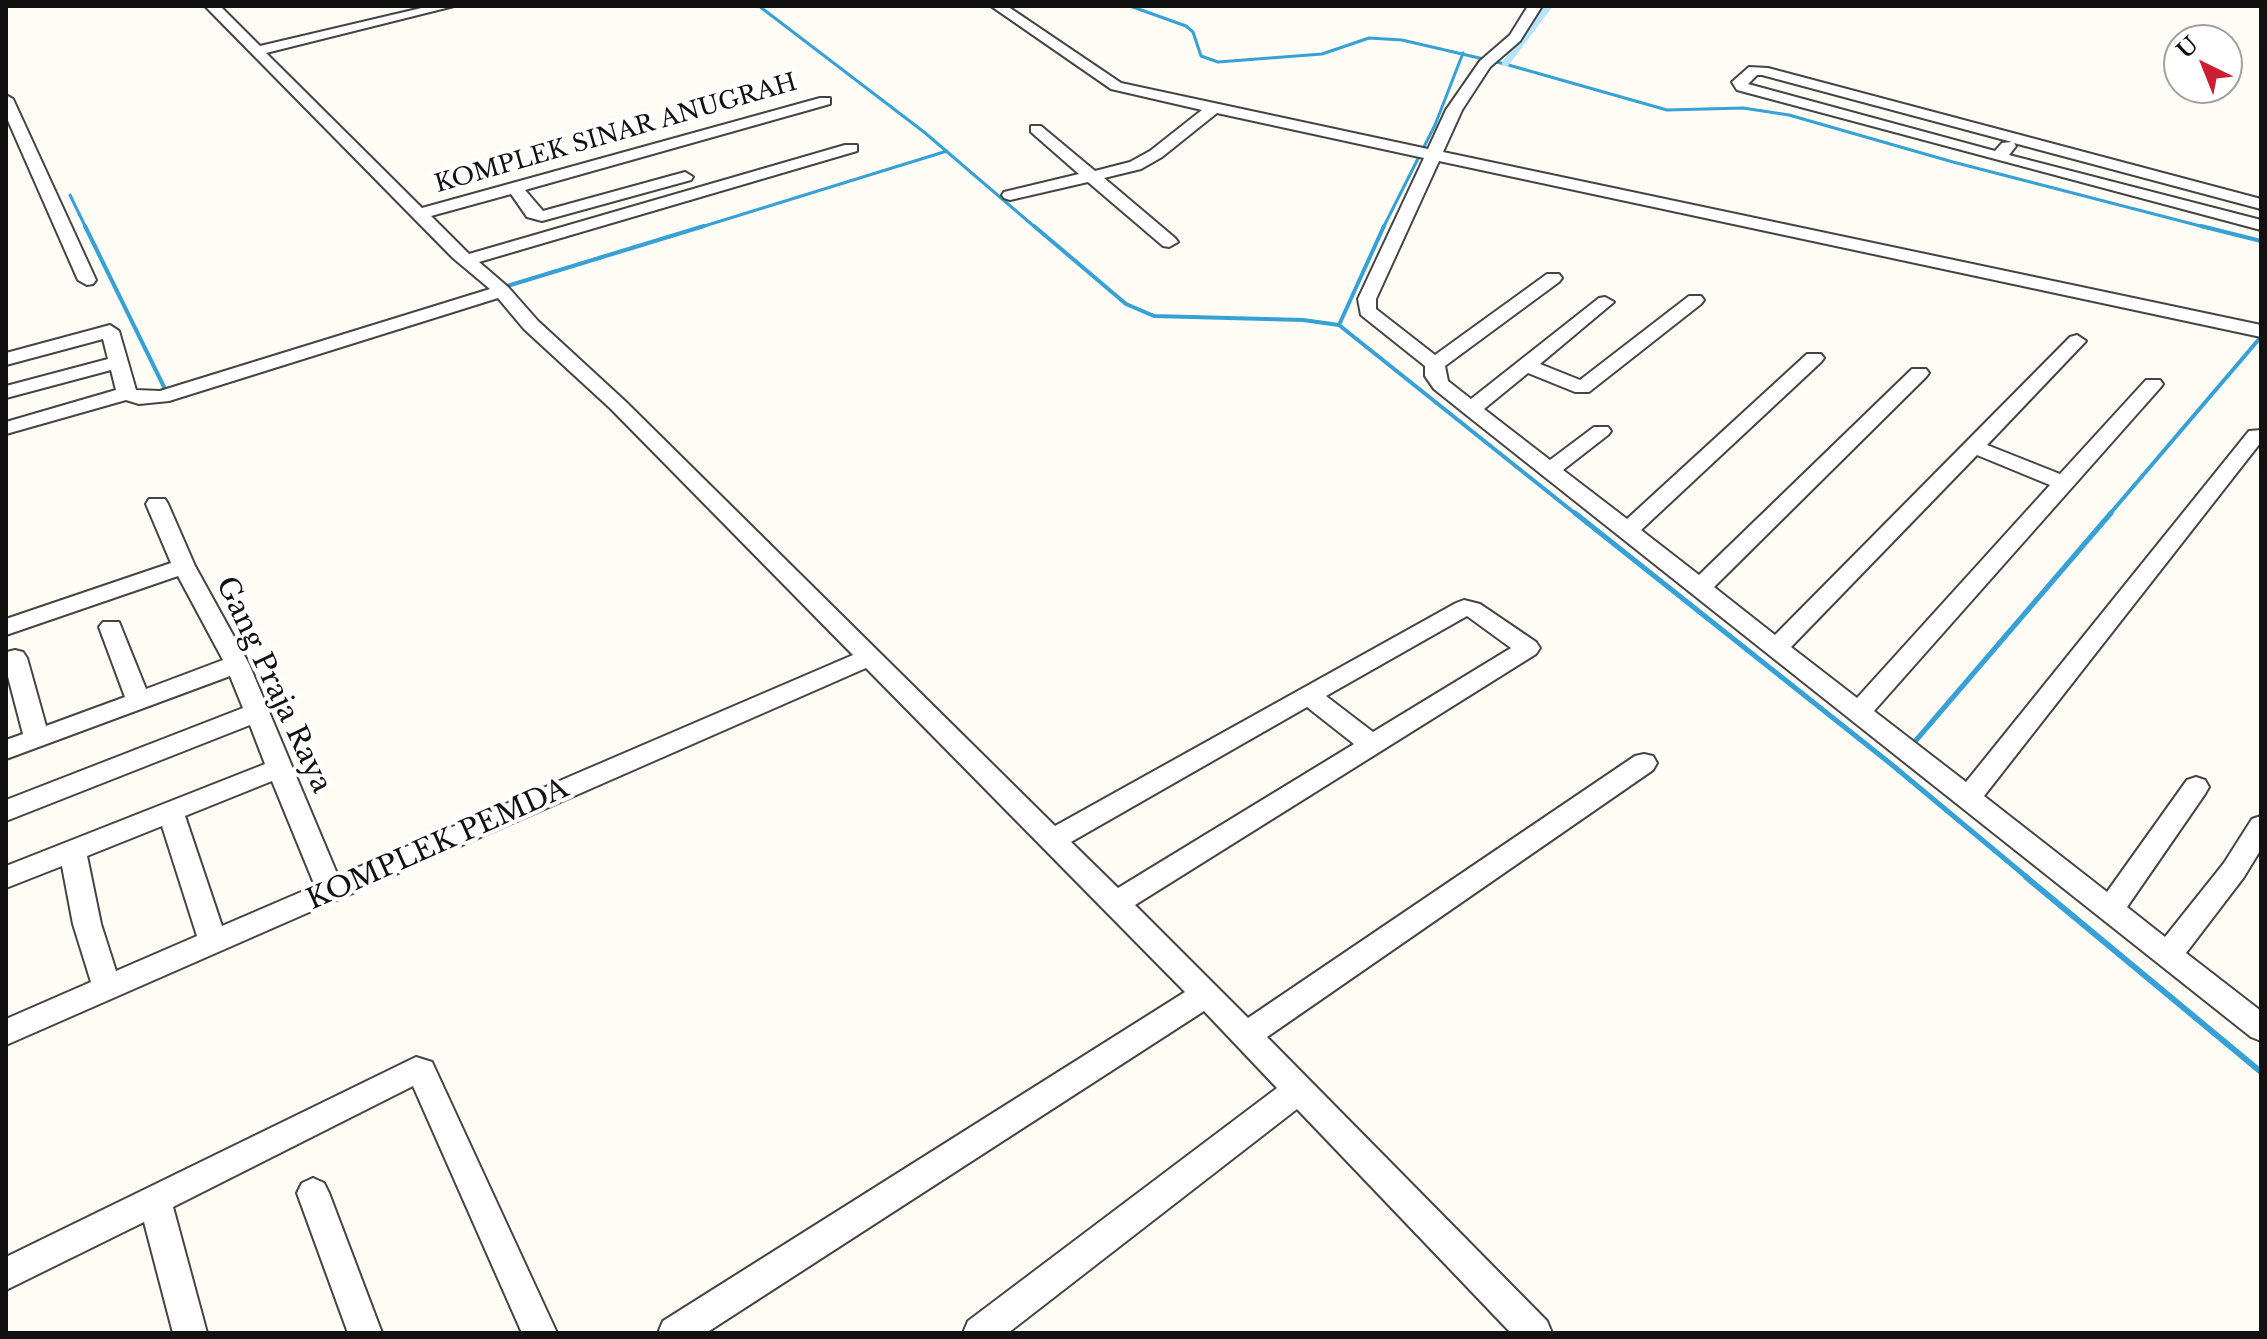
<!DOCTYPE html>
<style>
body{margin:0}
#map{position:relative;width:2267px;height:1339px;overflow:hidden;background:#fffcf5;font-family:"Libre Baskerville",serif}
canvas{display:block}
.frame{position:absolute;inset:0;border:8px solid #111;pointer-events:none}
.north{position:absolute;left:2163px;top:24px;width:80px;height:80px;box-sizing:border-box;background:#fff;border:2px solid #a0a0a0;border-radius:50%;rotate:317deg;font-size:22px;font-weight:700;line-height:32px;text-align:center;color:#111}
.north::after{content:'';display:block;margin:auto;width:28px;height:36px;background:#cd1d30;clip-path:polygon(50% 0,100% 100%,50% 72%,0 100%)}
</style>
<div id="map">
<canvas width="2267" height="1339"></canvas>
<div class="frame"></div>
<div class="north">U</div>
</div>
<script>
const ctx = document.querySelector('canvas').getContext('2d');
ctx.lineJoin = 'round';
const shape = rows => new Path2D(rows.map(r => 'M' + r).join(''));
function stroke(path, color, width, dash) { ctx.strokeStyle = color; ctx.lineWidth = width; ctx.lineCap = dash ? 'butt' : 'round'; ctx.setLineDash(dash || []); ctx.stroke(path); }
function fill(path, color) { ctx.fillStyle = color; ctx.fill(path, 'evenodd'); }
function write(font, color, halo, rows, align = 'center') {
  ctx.font = font + ' "Libre Baskerville",serif'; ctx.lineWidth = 8; ctx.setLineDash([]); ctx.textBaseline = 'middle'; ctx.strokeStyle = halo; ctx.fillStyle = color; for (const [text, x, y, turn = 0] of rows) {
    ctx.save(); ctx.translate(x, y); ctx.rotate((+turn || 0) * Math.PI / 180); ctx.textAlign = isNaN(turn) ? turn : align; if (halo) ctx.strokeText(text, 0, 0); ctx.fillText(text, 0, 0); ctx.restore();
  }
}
stroke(shape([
 [759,6,924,132,1036,228],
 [1130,6,1186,26,1193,32,1201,56,1218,62,1322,54,1369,38,1402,40,1505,64,1667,110,1743,108,1789,115,1953,162,2208,228],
 [70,195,86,228],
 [698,228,947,151],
 [1383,228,1435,125,1463,53]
]), '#36a1d7', 3);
stroke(shape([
 [85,226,166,391],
 [1034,226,1126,304,1154,316,1303,320,1339,325],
 [1384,226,1339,325,1577,515],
 [2201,226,2261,241],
 [504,287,704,226],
 [2109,515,2260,338]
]), '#36a1d7', 4);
stroke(shape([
 [1575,513,1891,764,2029,879],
 [1912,745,2111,513]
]), '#36a1d7', 5);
stroke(shape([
 [2026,877,2261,1072]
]), '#36a1d7', 6);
fill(shape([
 [1544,6,1553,6,1508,66,1502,66,1502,62,1544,6]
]), '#b5e5fb');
const minor = shape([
 [205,6,220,6,260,46,430,6,454,6,266,53,422,208,820,98,830,98,830,104,525,190,543,211,685,172,693,177,691,180,542,221,527,217,511,194,431,216,469,254,845,145,857,145,857,151,479,262,508,287,538,321,625,401,1055,826,1456,603,1464,600,1480,604,1536,642,1540,648,1536,654,1135,905,1248,1018,1635,756,1644,754,1653,756,1657,763,1653,770,1267,1037,1547,1321,1552,1333,1511,1333,1297,1109,1008,1333,963,1333,968,1321,1277,1088,1204,1011,706,1333,658,1333,663,1321,1185,992,866,668,6,1045,6,1019,91,982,73,924,62,866,6,888,6,866,265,764,250,725,6,821,6,800,243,708,230,676,6,759,6,740,23,734,6,669,7,652,15,650,23,652,27,658,46,726,125,697,99,627,103,622,119,622,146,689,223,660,178,576,6,635,6,619,171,563,146,504,149,499,165,499,168,504,195,566,249,664,338,876,853,655,611,409,524,329,498,298,169,401,139,404,126,400,6,434,6,422,116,390,111,370,6,398,6,386,108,359,103,339,6,365,6,353,110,325,119,331,136,390,160,391,490,289,453,258,205,6],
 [1467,616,1511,648,1373,732,1326,696,1467,616],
 [1307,707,1354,744,1118,888,1071,842,1307,707],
 [272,781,315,886,222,926,185,816,272,781],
 [162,826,197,936,116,971,101,924,87,856,162,826],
 [991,6,1007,6,1121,83,1428,149,1446,110,1480,61,1510,35,1528,6,1542,6,1520,41,1490,67,1462,110,1443,152,2261,325,2261,337,1439,161,1376,299,1376,309,1435,355,1547,274,1559,274,1562,278,1559,282,1445,366,1448,381,1471,399,1599,298,1605,297,1614,302,1540,364,1580,380,1689,296,1701,296,1704,300,1701,304,1589,392,1575,392,1528,373,1484,409,1550,460,1594,427,1608,427,1611,431,1608,435,1563,470,1627,519,1807,354,1821,354,1824,358,1821,362,1641,530,1699,575,1912,369,1926,369,1929,373,1926,377,1714,587,1775,635,2070,337,2077,335,2086,341,1987,445,2060,474,2146,380,2160,380,2163,384,2160,388,1874,711,1966,782,2249,431,2261,430,2261,442,1984,796,2107,892,2187,780,2196,777,2205,780,2209,787,2205,794,2127,907,2165,937,2224,863,2252,819,2261,816,2261,849,2244,877,2186,953,2261,1011,2261,1041,2251,1037,1464,413,1434,389,1425,376,1425,366,1361,315,1358,299,1424,158,1217,113,1162,157,1141,169,1104,178,1175,238,1178,242,1169,247,1163,246,1088,182,1010,200,1004,198,1002,195,1004,192,1079,174,1031,132,1031,126,1041,126,1095,171,1130,162,1150,151,1202,110,1111,89,991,6],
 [1977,455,2050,485,1857,698,1791,647,1977,455],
 [1749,67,1768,68,2261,199,2261,209,2014,143,2016,146,2009,155,2261,220,2261,230,1737,90,1732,82,1749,67],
 [1757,75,1762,75,2012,142,2002,143,1995,151,1748,84,1757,75],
 [6,95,13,99,96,280,93,284,87,285,78,280,6,116,6,95],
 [416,1057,432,1062,557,1333,522,1333,413,1086,173,1207,207,1333,173,1333,144,1222,6,1290,6,1257,416,1057],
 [313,1178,324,1183,329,1193,382,1333,348,1333,297,1193,302,1183,313,1178]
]);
stroke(minor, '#444', 4);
fill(minor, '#fff');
write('24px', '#111', '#fff', [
 ["KOMPLEK SINAR ANUGRAH",616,134,-16]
]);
write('28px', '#111', '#fff', [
 ["Gang Praja Raya",273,685,65],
 ["KOMPLEK PEMDA",438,845,-24]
]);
</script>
